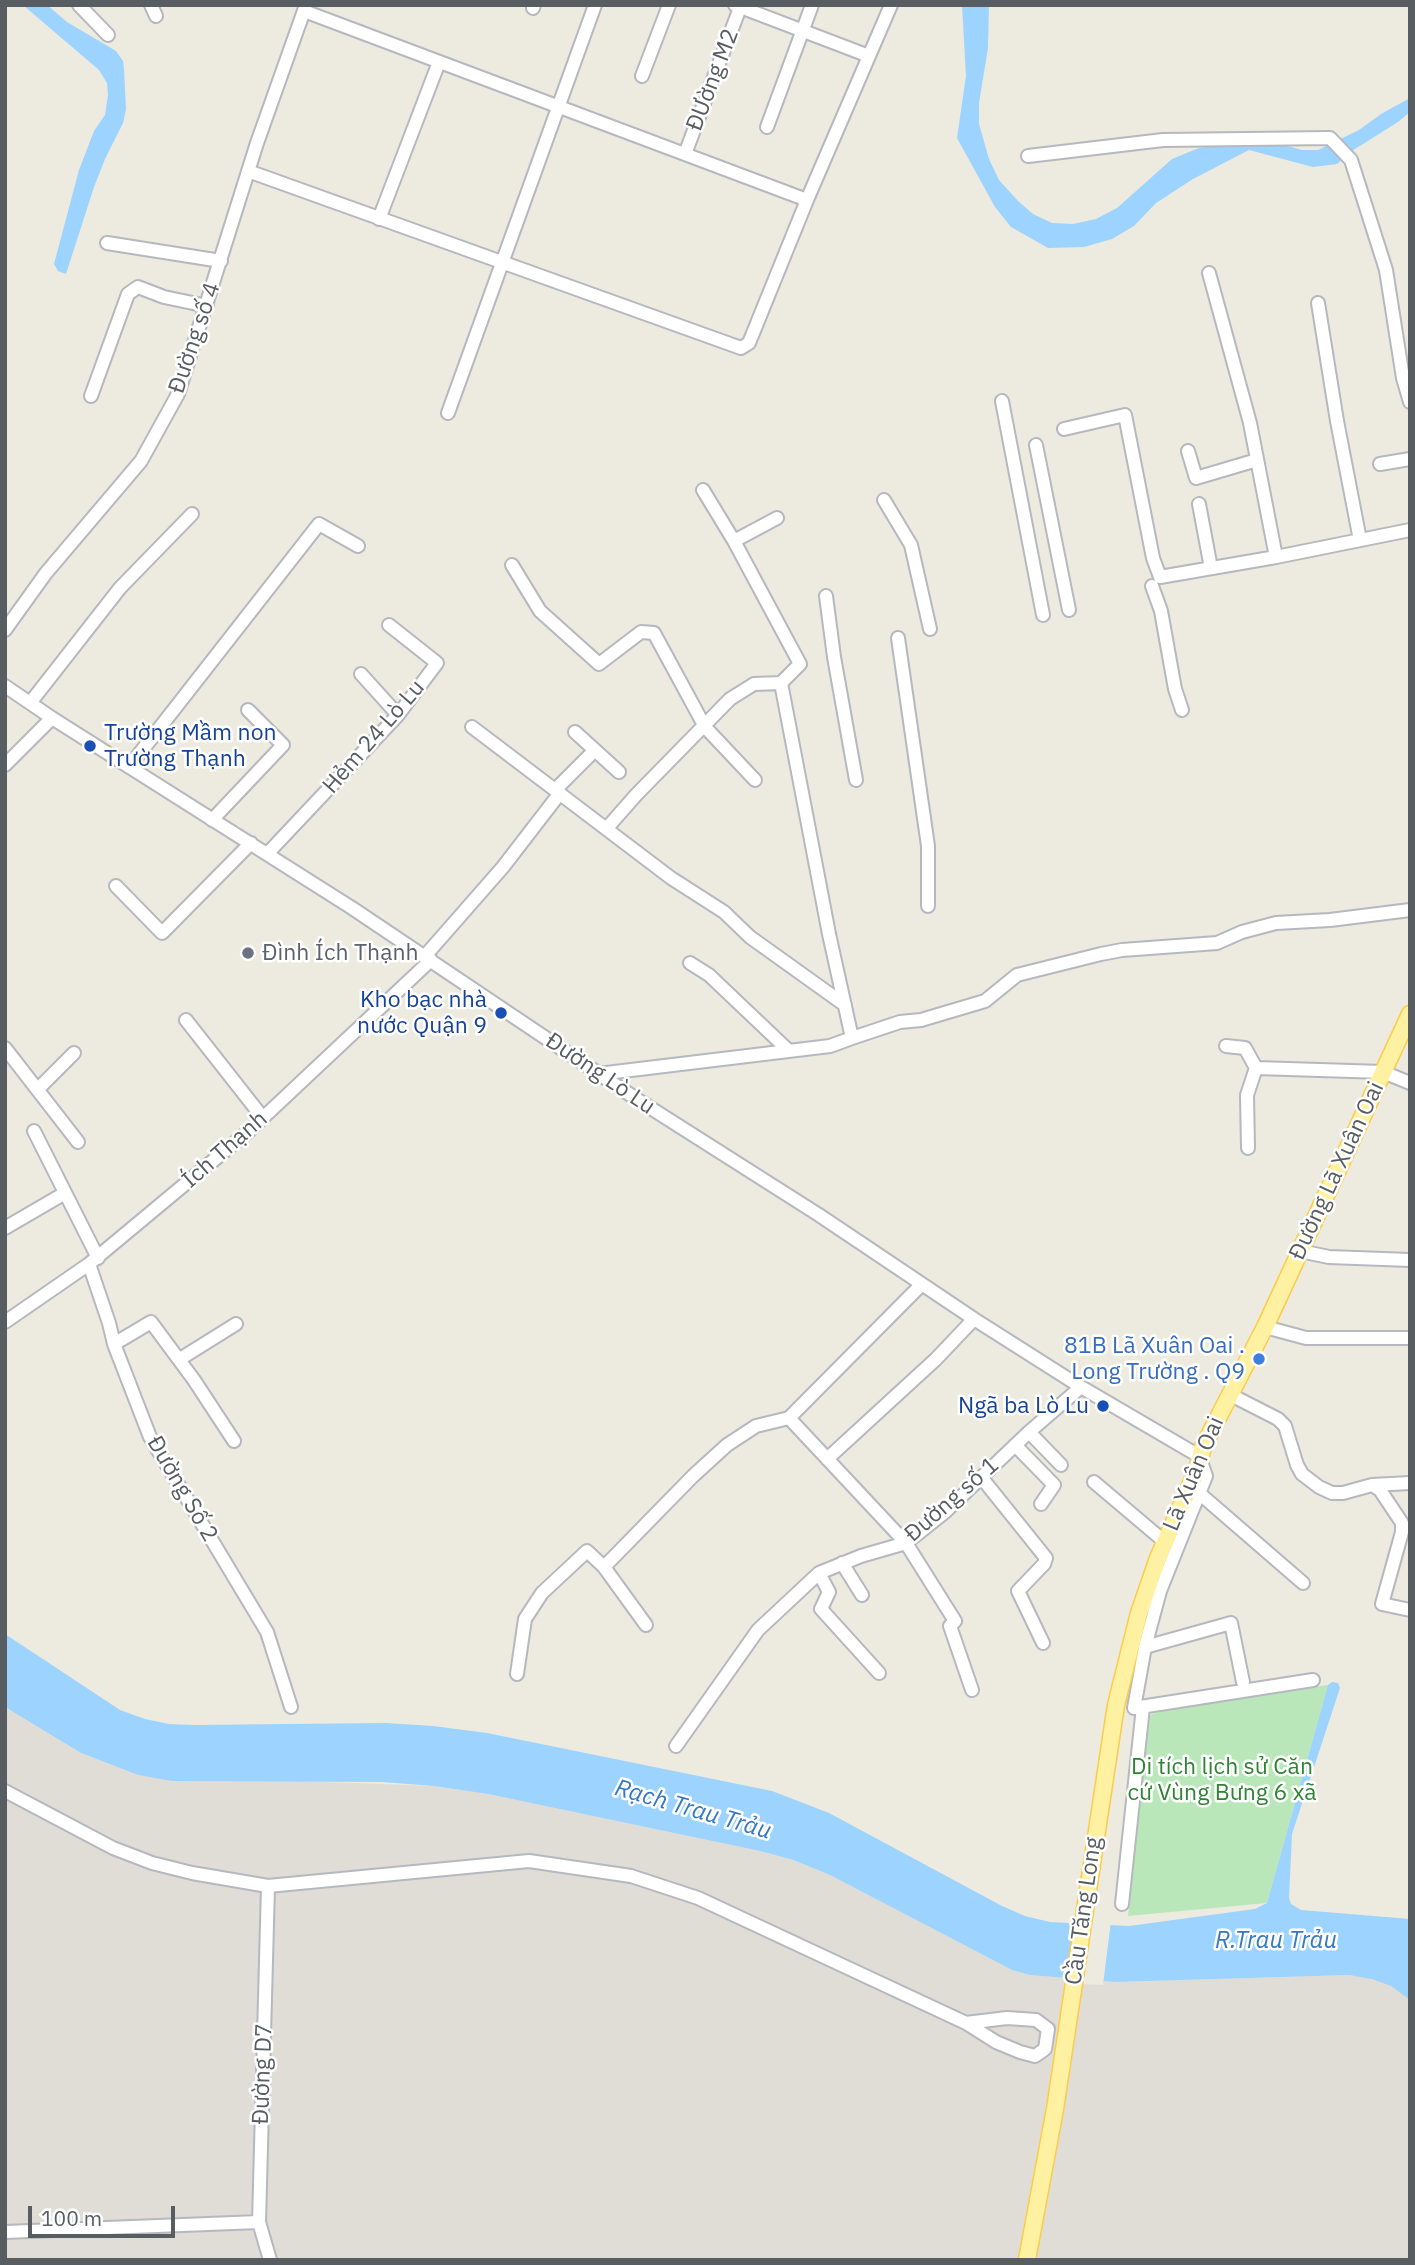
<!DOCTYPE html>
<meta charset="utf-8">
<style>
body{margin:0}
#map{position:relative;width:1415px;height:2265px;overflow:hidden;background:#edeadf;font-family:"IBM Plex Sans",sans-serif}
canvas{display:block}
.frame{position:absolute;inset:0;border:7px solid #585d62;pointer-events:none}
.scale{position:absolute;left:28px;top:2206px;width:147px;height:32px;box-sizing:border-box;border:4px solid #585d62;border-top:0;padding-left:9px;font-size:21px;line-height:24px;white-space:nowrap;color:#585d62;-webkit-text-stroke:5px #fff;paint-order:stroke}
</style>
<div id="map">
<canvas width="1415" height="2265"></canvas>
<div class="frame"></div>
<div class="scale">100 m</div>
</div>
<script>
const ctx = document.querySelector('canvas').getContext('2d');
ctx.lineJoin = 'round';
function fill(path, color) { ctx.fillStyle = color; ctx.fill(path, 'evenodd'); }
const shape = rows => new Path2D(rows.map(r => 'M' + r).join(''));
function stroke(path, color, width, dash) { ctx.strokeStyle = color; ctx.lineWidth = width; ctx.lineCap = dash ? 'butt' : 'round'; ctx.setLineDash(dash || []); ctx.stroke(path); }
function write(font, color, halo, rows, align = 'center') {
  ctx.font = font + ' "IBM Plex Sans",sans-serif'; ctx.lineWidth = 5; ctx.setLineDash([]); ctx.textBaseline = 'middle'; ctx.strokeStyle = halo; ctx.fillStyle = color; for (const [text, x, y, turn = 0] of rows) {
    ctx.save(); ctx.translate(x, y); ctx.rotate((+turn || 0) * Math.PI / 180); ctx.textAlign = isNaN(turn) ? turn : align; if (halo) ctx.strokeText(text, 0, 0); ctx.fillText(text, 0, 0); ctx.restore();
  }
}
fill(shape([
 [5,1707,81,1753,138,1775,434,1786,488,1794,760,1851,793,1860,830,1875,1012,1970,1030,1975,1115,1982,1349,1975,1410,1982,1410,2260,5,2260]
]), '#e0ddd7');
fill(shape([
 [1328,1685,1267,1903,1128,1916,1150,1715,1171,1708]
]), '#b9e7ba');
fill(shape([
 [23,5,47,5,67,22,116,51,123,61,124,69,126,109,123,123,105,159,94,187,66,274,58,271,54,264,79,170,94,131,105,115,108,95,107,83,99,70],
 [962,5,989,5,988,48,979,103,979,124,989,159,999,180,1018,201,1033,214,1052,223,1073,224,1096,219,1117,208,1172,159,1199,148,1250,140,1269,141,1302,150,1318,150,1359,130,1381,114,1410,98,1410,112,1398,122,1355,149,1337,164,1313,167,1249,150,1193,179,1156,203,1134,226,1112,239,1084,247,1048,248,1011,227,995,207,957,138,966,76],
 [5,1634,120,1710,145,1719,169,1724,193,1725,386,1723,433,1726,487,1733,772,1791,829,1813,1002,1906,1025,1916,1050,1922,1129,1926,1255,1909,1267,1903,1328,1685,1332,1682,1338,1683,1340,1688,1292,1834,1289,1898,1291,1904,1301,1910,1410,1919,1410,2000,1391,1986,1372,1979,1349,1975,1115,1982,1030,1975,1012,1970,830,1875,793,1860,760,1851,488,1794,434,1786,382,1782,172,1781,138,1775,81,1753,5,1707]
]), '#9dd3ff');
fill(shape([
 [1090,1920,1111,1921,1103,1985,1081,1984]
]), '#edeadf');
const minor = shape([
 [79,5,108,35],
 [151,5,156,16],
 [735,5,869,56],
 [533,8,534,5],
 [304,11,807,200,891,5],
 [642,76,669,5],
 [767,127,812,5],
 [685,154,741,5],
 [1028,156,1163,140,1330,138,1351,160,1386,270,1403,378,1410,402],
 [248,171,741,348,749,343,807,200],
 [379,219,439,62],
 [107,243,221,261],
 [1209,273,1250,423,1276,557],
 [1318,303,1337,421,1360,540],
 [91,396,128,294,138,287,164,297,207,306],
 [1002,401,1043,615],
 [448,413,595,5],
 [1064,429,1125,415,1153,558,1160,577,1276,557,1410,530],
 [1036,445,1069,610],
 [1188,451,1196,478,1257,460],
 [1380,464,1410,459],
 [884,500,911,545,930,629],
 [1199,504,1211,568],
 [734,541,777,518],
 [512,565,540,611,599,664,641,632,654,633,705,727,755,780],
 [1152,586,1161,611,1175,689,1182,710],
 [826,596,834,657,856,780],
 [5,630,46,573,141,461,178,394,257,143,306,5],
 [898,638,928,846,928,906],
 [361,674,398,715],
 [5,686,52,718,352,908,638,1100,819,1215,974,1319,1081,1387,1199,1456,1206,1476,1160,1591,1145,1647,1134,1708,1313,1680],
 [30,703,120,588,192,514],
 [472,727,671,878,724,912,750,937,845,1005],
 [575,732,619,772],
 [5,765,52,718],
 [129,767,319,524,358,546],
 [556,789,595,750],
 [212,820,283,745,248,710],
 [607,828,636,795,730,699,754,684,781,683],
 [267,854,398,715,437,663,389,625],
 [116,886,162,933,251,843],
 [425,956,503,867,560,793],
 [690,963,709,975,788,1050],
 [186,1020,263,1118],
 [852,1038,900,1022,921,1020,985,1001,1017,975,1101,954,1122,950,1217,943,1242,932,1276,923,1330,920,1410,910],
 [1226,1046,1245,1048,1256,1068],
 [5,1048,78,1142],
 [598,1074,830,1046,852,1038,829,934,781,683,800,664,734,541,703,490],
 [38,1089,74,1053],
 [34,1131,98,1258],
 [1248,1148,1247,1095,1256,1068,1383,1072,1410,1083],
 [5,1228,65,1193],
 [1300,1251,1329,1257,1410,1260],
 [89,1264,109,1323,114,1344,150,1437,267,1632,291,1707],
 [5,1322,89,1264,250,1130,431,960],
 [1265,1327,1306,1338,1410,1338],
 [114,1344,151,1322,194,1380,234,1441],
 [180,1359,236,1324],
 [1229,1394,1278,1419,1285,1426,1297,1465,1302,1474,1319,1487,1332,1493,1343,1493,1372,1485,1380,1490,1402,1523,1402,1532,1382,1604,1410,1610],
 [789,1418,906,1543,955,1621,950,1626,972,1690],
 [1029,1432,1061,1465],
 [1015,1445,1054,1485,1041,1504],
 [827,1459,936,1359,974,1319],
 [981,1477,1046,1558,1044,1564,1018,1591,1043,1643],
 [1094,1482,1165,1542],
 [1372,1485,1410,1483],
 [1199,1493,1303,1583],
 [842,1563,862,1595],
 [604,1567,646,1625],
 [819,1573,829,1592,821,1609,879,1673],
 [1145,1647,1231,1623,1243,1682],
 [517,1674,525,1619,542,1593,587,1551,604,1567,693,1476,727,1445,756,1426,789,1418,922,1284],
 [676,1746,758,1630,819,1573,861,1556,906,1543,945,1512,1029,1432,1081,1387],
 [5,1791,113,1848,152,1863,192,1873,268,1886,529,1861,631,1876,698,1898,966,2023,996,2042,1020,2052,1035,2056,1045,2049,1048,2029,1036,2020,1007,2018,966,2023],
 [268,1886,259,2222,270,2260],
 [1122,1904,1143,1707],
 [5,2232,259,2222]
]);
const major = shape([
 [1027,2260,1055,2109,1116,1705,1139,1613,1158,1558,1197,1470,1203,1447,1265,1327,1410,1014]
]);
stroke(minor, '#b5b8be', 16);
stroke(major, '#fbcc4a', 19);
stroke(minor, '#fff', 12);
stroke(major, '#fff1a2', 16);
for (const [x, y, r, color] of [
 [90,746,7,"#1a4fb4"],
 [248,953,7,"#6b7280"],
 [501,1013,7,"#1a4fb4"],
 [1259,1359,7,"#3f7fe0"],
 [1103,1406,7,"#1a4fb4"]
]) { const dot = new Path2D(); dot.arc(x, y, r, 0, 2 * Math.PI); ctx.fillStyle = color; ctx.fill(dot); stroke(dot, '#fff', 2.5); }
write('23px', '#585d62', '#fff', [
 ["ĐƯờng M2",713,80,-69],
 ["Đường số 4",195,338,-71],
 ["Hẻm 24 Lò Lu",374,737,-49],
 ["Đường Lò Lu",600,1074,34],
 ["Ích Thạnh",225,1150,-41],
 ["Đường Lã Xuân Oai",1337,1171,-65],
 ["Lã Xuân Oai",1194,1474,-67],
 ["Đường Số 2",182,1489,60],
 ["Đường số 1",952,1500,-41],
 ["Cầu Tăng Long",1084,1911,-82],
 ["Đường D7",263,2074,-88]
]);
write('23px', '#164399', '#fff', [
 ["Trường Mầm non",104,733,"left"],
 ["Trường Thạnh",104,759,"left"],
 ["Kho bạc nhà",487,1000],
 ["nước Quận 9",487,1026],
 ["Ngã ba Lò Lu",1089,1406]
], 'right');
write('23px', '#5b616d', '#fff', [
 ["Đình Ích Thạnh",262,953]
], 'left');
write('23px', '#366cbe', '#fff', [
 ["81B Lã Xuân Oai .",1245,1346],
 ["Long Trường . Q9",1245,1372]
], 'right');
write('23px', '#2e8433', '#fff', [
 ["Di tích lịch sử Căn",1222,1767],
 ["cứ Vùng Bưng 6 xã",1222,1793]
]);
write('italic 24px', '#3678c1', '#fff', [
 ["Rạch Trau Trảu",693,1810,16],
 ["R.Trau Trảu",1276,1941]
]);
</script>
